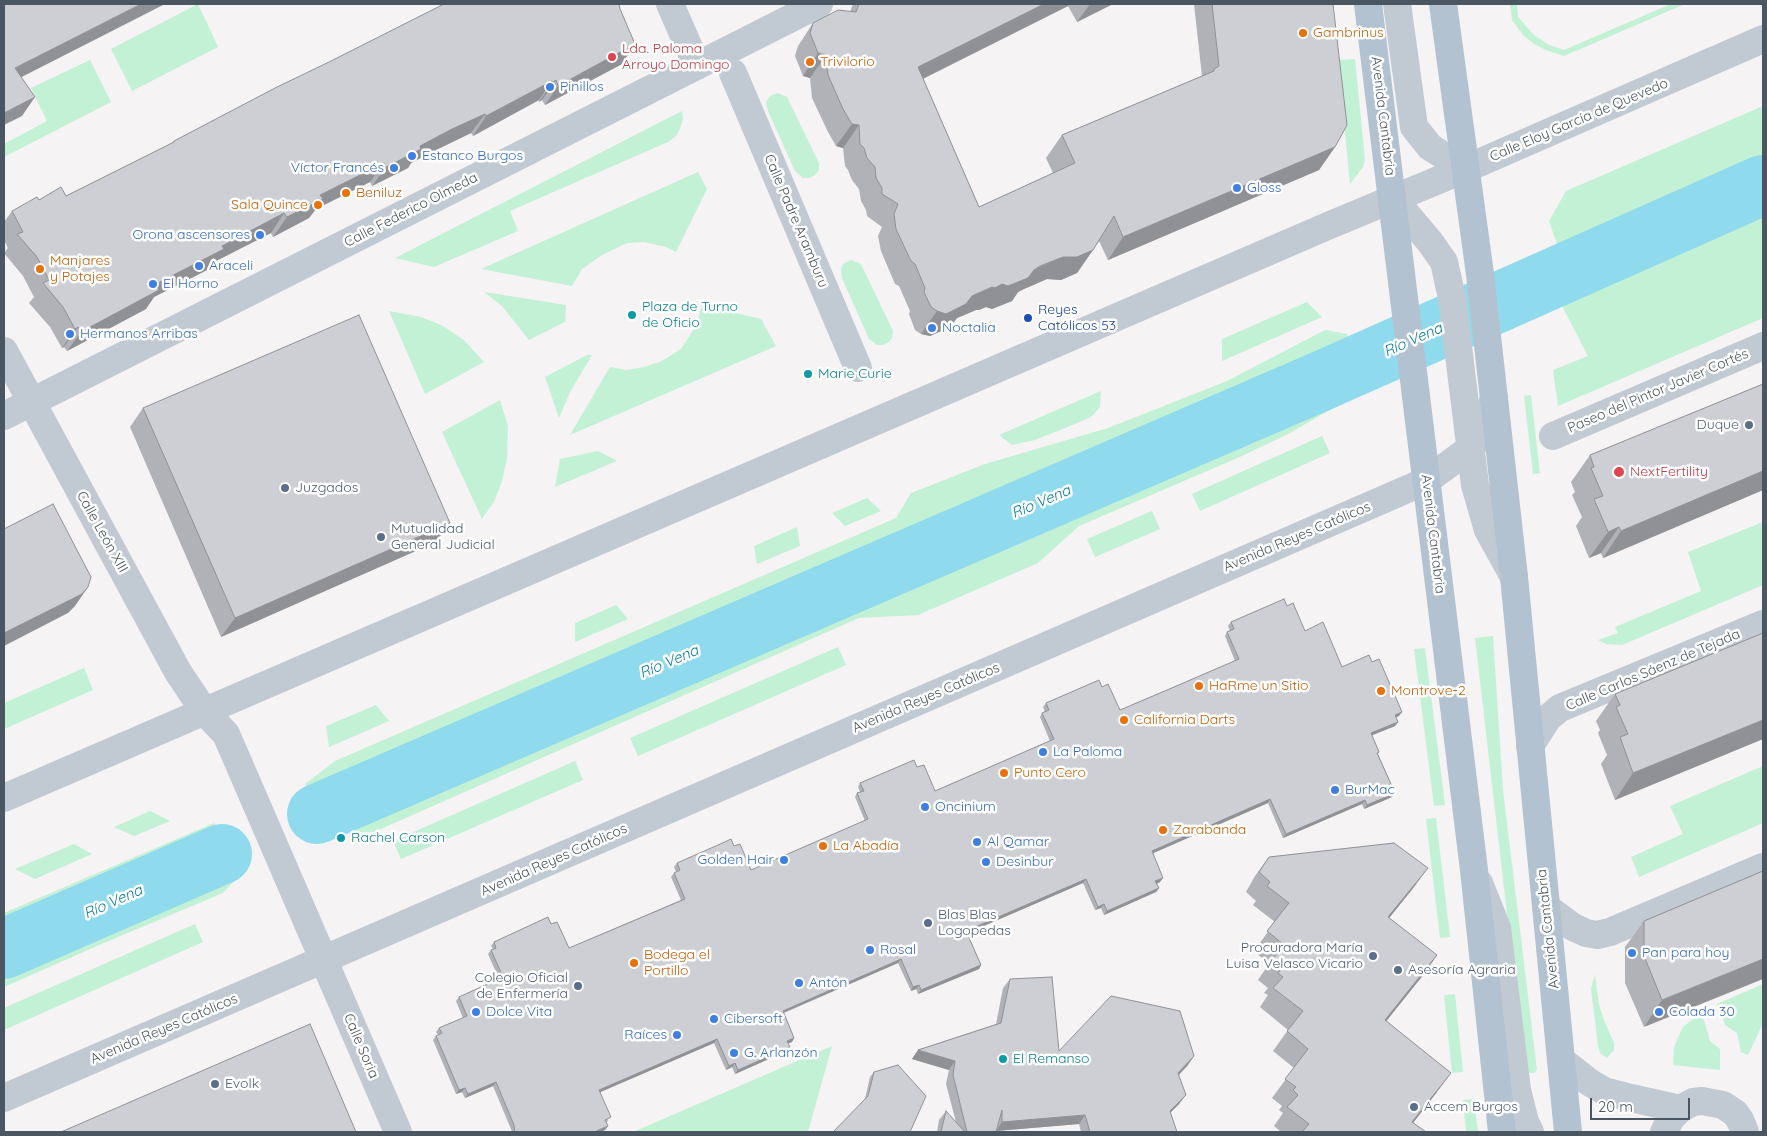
<!DOCTYPE html>
<meta charset="utf-8">
<style>
body{margin:0}
#map{position:relative;width:1767px;height:1136px;overflow:hidden;background:#f5f3f3;font-family:Quicksand,sans-serif}
canvas{display:block}
.frame{position:absolute;inset:0;border:5px solid #4a5661;pointer-events:none}
.scale{position:absolute;left:1590px;top:1098px;width:100px;height:22px;box-sizing:border-box;border:2px solid #4a5661;border-top:0;padding-left:6px;font-size:15px;line-height:18px;white-space:nowrap;color:#4a5661;-webkit-text-stroke:4px #fff;paint-order:stroke}
</style>
<div id="map">
<canvas width="1767" height="1136"></canvas>
<div class="frame"></div>
<div class="scale">20 m</div>
</div>
<script>
const ctx = document.querySelector('canvas').getContext('2d');
ctx.lineJoin = 'round';
function fill(path, color) { ctx.fillStyle = color; ctx.fill(path, 'evenodd'); }
const shape = rows => new Path2D(rows.map(r => 'M' + r).join(''));
function stroke(path, color, width, dash) { ctx.strokeStyle = color; ctx.lineWidth = width; ctx.lineCap = dash ? 'butt' : 'round'; ctx.setLineDash(dash || []); ctx.stroke(path); }
function write(font, color, halo, rows, align = 'center') {
  ctx.font = font + ' Quicksand,sans-serif'; ctx.lineWidth = 5; ctx.setLineDash([]); ctx.textBaseline = 'middle'; ctx.strokeStyle = halo; ctx.fillStyle = color; for (const [text, x, y, turn = 0] of rows) {
    ctx.save(); ctx.translate(x, y); ctx.rotate((+turn || 0) * Math.PI / 180); ctx.textAlign = isNaN(turn) ? turn : align; if (halo) ctx.strokeText(text, 0, 0); ctx.fillText(text, 0, 0); ctx.restore();
  }
}
fill(shape([
 [198,4,218,47,132,91,111,49],
 [1510,4,1517,4,1518,17,1534,35,1549,45,1564,50,1671,4,1685,4,1564,56,1546,50,1534,44,1523,35,1512,20],
 [1355,59,1365,160,1363,167,1350,184,1338,60],
 [90,60,111,102,4,157,4,144,47,121,31,88],
 [778,93,787,97,819,163,819,170,815,175,810,178,803,178,795,171,768,111,766,102,770,96],
 [1763,106,1763,173,1539,268,1537,253,1557,244,1549,221,1566,191],
 [682,111,683,119,680,129,676,136,668,142,510,211,518,231,434,267,395,258],
 [698,172,707,189,676,252,666,247,644,242,627,243,602,255,582,269,572,286,481,269],
 [1763,215,1763,318,1558,406,1553,370,1588,356,1562,306],
 [851,260,861,264,893,331,892,338,889,342,883,345,877,345,869,339,842,278,841,269,843,264],
 [484,292,566,305,565,322,529,340,502,306],
 [1307,302,1322,317,1222,361,1222,339],
 [702,305,761,319,776,346,570,435,610,367,626,370,644,367,662,361,681,349,696,326],
 [389,311,421,317,441,325,464,340,484,362,425,394],
 [1325,330,1347,334,1354,396,1290,433,1242,456,1079,526,1038,563,918,615,859,618,374,832,348,832,329,840,305,784,335,761,896,518,911,493,985,464,1108,428,1174,402,1227,381],
 [587,355,592,355,570,392,559,418,545,377],
 [1101,391,1100,407,1091,417,1080,422,1035,440,1012,445,999,435],
 [1531,395,1540,473,1533,474,1524,396],
 [500,400,508,426,507,459,502,481,495,500,482,519,442,432],
 [1322,436,1330,453,1200,511,1192,494],
 [598,451,617,461,555,487,560,459],
 [867,498,881,511,845,526,832,513],
 [1152,511,1160,529,1095,557,1087,539],
 [1763,522,1763,585,1622,645,1606,644,1598,640,1618,633,1615,627,1701,591,1688,552],
 [797,527,800,546,757,564,754,546],
 [616,605,628,619,575,642,575,623],
 [1493,636,1503,790,1537,1070,1534,1073,1529,1073,1525,1069,1475,638],
 [838,647,846,665,638,756,630,738],
 [1425,648,1445,805,1434,806,1414,649],
 [84,668,93,690,4,729,4,703],
 [376,705,389,721,329,747,326,726],
 [575,761,583,780,401,859,393,841],
 [1763,766,1763,823,1639,877,1631,857,1683,834,1670,806],
 [150,811,170,821,134,836,114,827],
 [1436,818,1450,937,1440,938,1426,819],
 [214,823,238,877,223,893,104,943,4,987,4,913],
 [74,844,92,854,35,879,15,869],
 [195,924,203,942,4,1030,4,1008],
 [1595,974,1599,1005,1604,1020,1614,1043,1614,1050,1607,1058,1600,1053,1598,1046,1591,989],
 [1763,984,1763,1023,1748,1055,1741,1052,1737,1033,1725,1025,1717,1004],
 [1455,994,1463,1072,1452,1073,1444,995],
 [1703,1017,1710,1041,1720,1049,1720,1070,1673,1065,1674,1047,1683,1027,1693,1019],
 [832,1046,808,1132,633,1132],
 [1474,1099,1478,1132,1466,1132,1463,1100]
]), '#c3f1d5');
stroke(shape([
 [317,814,1319,382,1763,185],
 [4,949,222,854]
]), '#90daee', 60);
stroke(shape([
 [670,4,697,66],
 [1397,4,1414,127,1430,147,1465,169],
 [733,73,858,368],
 [1393,198,1430,242,1444,262,1452,298,1475,485,1488,530,1514,577],
 [4,351,178,672,204,711,226,734,398,1132],
 [4,416,819,4],
 [1553,436,1763,346],
 [1530,746,1548,718,1560,708,1763,624],
 [4,798,1330,225,1465,169,1763,39],
 [1479,883,1497,928,1517,1090,1525,1122,1530,1132],
 [1546,907,1573,927,1586,933,1597,935,1610,932,1763,867],
 [1561,1060,1589,1082,1604,1091,1631,1098,1680,1109],
 [4,1098,1426,481,1472,447,1486,424,1494,398],
 [1664,1132,1671,1118,1680,1109,1693,1102,1702,1101,1723,1105,1735,1113,1740,1120,1745,1132]
]), '#c1cad2', 28);
stroke(shape([
 [1368,4,1474,870,1502,1132],
 [1443,4,1480,274,1514,577,1568,1132]
]), '#b3c2d1', 28);
fill(shape([
 [853,4,1113,4,1077,22,1068,6,923,79,979,207,1053,173,1046,158,1062,135,1202,76,1194,4,1333,4,1335,147,1319,170,1108,260,1099,241,1077,273,1061,280,1047,279,1024,289,1018,292,1012,301,992,309,986,307,979,310,976,310,957,318,950,327,930,336,921,334,915,330,909,314,910,311,899,286,895,284,881,251,878,236,882,227,867,216,866,210,861,201,859,189,852,180,848,170,845,166,843,148,836,146,828,132,812,98,810,78,803,76,795,56,798,46,813,23,850,12],
 [620,9,635,44,622,64,545,105,542,100,539,102,539,100,473,136,471,133,438,149,411,163,408,168,372,186,370,182,316,209,309,218,273,237,271,233,216,261,211,268,154,297,146,309,67,351,64,347,62,348,50,327,29,303,34,297,23,276,4,253,8,248,4,240,4,222,12,211,39,200,66,196,172,143,174,141],
 [1763,384,1763,490,1603,558,1601,553,1589,558,1576,526,1582,517,1572,495,1575,492,1571,482,1590,455],
 [143,408,450,523,436,542,221,637,130,427],
 [1287,606,1305,631,1342,667,1399,716,1396,717,1398,722,1395,726,1372,735,1379,752,1378,754,1395,793,1392,797,1364,809,1362,804,1283,838,1268,803,1153,853,1160,882,1157,884,1159,888,1156,892,1104,915,1101,908,1095,910,1083,883,967,933,981,965,979,969,918,994,916,989,911,991,898,963,784,1013,794,1038,792,1042,788,1043,790,1047,787,1051,735,1074,732,1067,726,1070,714,1043,600,1092,608,1121,606,1122,608,1126,605,1130,600,1132,512,1132,511,1129,493,1086,465,1098,462,1092,456,1094,433,1040,436,1036,438,1035,436,1032,439,1028,463,1018,456,1001,459,997,499,979,488,954,491,950,493,949,491,946,494,942,551,924,569,948,681,900,671,877,674,873,676,872,674,867,677,863,734,846,751,870,865,821,855,797,857,793,860,792,858,787,860,783,917,767,935,791,1050,741,1040,717,1042,713,1045,712,1043,707,1046,703,1102,687,1120,710,1235,661,1225,636,1227,632,1230,631,1228,626,1231,622],
 [1763,633,1763,739,1615,800,1601,764,1607,755,1598,733,1600,730,1596,721,1615,694],
 [1269,857,1414,887,1389,918,1437,955,1424,974,1386,1021,1437,1092,1413,1123,1426,1132,1281,1132,1274,1126,1283,1113,1279,1110,1282,1106,1272,1098,1294,1068,1273,1051,1288,1030,1260,1007,1268,995,1264,993,1268,988,1258,980,1269,964,1254,951,1275,922,1253,905,1256,901,1246,892,1255,876],
 [1763,871,1644,1027,1625,983,1625,947,1644,921],
 [1010,979,1059,1051,1188,1065,1179,1075,1179,1104,1170,1113,1177,1132,1081,1132,1079,1124,996,1131,996,1132,937,1132,939,1120,946,1111,956,1122,946,1084,949,1070,912,1059,918,1050,996,1024,1003,988],
 [874,1072,910,1132,865,1099,870,1077]
]), '#b0b2b7');
fill(shape([
 [141,4,165,4,4,86,15,68],
 [1044,4,1070,4,1068,6,902,89,918,67],
 [1090,4,1113,4,1077,22],
 [635,44,622,64,545,105,558,86],
 [818,53,826,55,810,78,803,76],
 [556,80,542,100,539,102,553,82],
 [552,81,539,100,473,136,486,116],
 [35,97,22,116,4,125,4,113],
 [485,114,471,133,438,149,411,163,408,168,372,186,386,167,420,146,452,129],
 [852,124,859,125,843,148,836,146],
 [1335,147,1319,170,1108,260,1123,237],
 [384,163,370,182,316,209,309,218,273,237,287,217,320,195],
 [284,213,271,233,216,261,211,268,154,297,146,309,67,351,81,332,156,284,222,246],
 [1093,250,1077,273,1061,280,1047,279,1024,289,1018,292,1012,301,992,309,986,307,979,310,976,310,957,318,950,327,930,336,921,334,937,311,1063,257],
 [78,327,64,347,62,348,75,329],
 [1763,471,1763,490,1603,558,1621,531],
 [450,523,436,542,221,637,235,618],
 [1619,527,1601,553,1589,558,1608,532],
 [88,587,75,606,68,613,4,646,4,633],
 [1402,712,1399,716,1392,719,1395,715],
 [1763,720,1763,739,1615,800,1633,773],
 [1398,722,1395,726,1368,737,1371,733],
 [1395,793,1392,797,1364,809,1367,805],
 [1270,799,1268,803,1149,855,1152,851],
 [1365,800,1362,804,1283,838,1286,834],
 [1428,868,1414,887,1374,937,1388,917],
 [1163,878,1160,882,1153,885,1155,881],
 [1086,879,1083,883,963,935,966,931],
 [1159,888,1156,892,1104,915,1107,911],
 [1104,904,1101,908,1095,910,1098,907],
 [1437,955,1424,974,1372,1039,1385,1020],
 [901,959,898,963,780,1014,783,1011],
 [1763,959,1763,979,1644,1027,1662,1000],
 [981,965,979,969,918,994,921,990],
 [919,985,916,989,911,991,913,987],
 [794,1038,792,1042,784,1045,787,1041],
 [717,1039,714,1043,596,1094,599,1090],
 [790,1047,787,1051,735,1074,738,1070],
 [918,1050,955,1061,949,1070,912,1059],
 [1194,1056,1188,1065,1172,1082,1178,1073],
 [735,1063,732,1067,726,1070,729,1066],
 [1451,1073,1437,1092,1406,1132,1412,1122],
 [496,1082,493,1086,465,1098,468,1094],
 [465,1088,462,1092,456,1094,459,1090],
 [1186,1095,1179,1104,1163,1120,1170,1111],
 [1085,1115,1079,1124,996,1131,1002,1122],
 [608,1126,605,1130,600,1132,594,1132]
]), '#909195');
const building = shape([
 [6,4,141,4,15,68,35,97,4,113,4,5,6,4],
 [444,4,619,4,620,9,635,44,558,86,556,80,553,82,552,81,486,116,485,114,452,129,420,146,421,149,404,158,386,167,384,163,320,195,323,199,287,217,284,213,222,246,224,249,156,284,159,290,81,332,78,327,75,329,63,307,43,283,49,280,37,257,17,234,23,232,12,211,37,197,39,200,61,187,66,196,174,142,174,141,277,87,329,62,444,4],
 [859,4,1044,4,918,67,979,207,1075,163,1062,135,1214,71,1214,69,1219,66,1212,4,1333,4,1347,125,1335,147,1123,237,1114,216,1093,250,1077,257,1063,257,1040,266,1034,270,1028,278,1008,286,1002,284,995,288,992,287,972,296,966,304,946,314,937,311,931,307,924,292,925,288,915,264,911,261,896,229,894,214,898,204,882,194,882,188,876,178,875,167,867,158,864,148,860,144,859,125,852,124,843,109,828,75,826,55,818,53,810,33,813,23,838,10,856,12,859,4],
 [359,315,450,523,235,618,143,408,359,315],
 [1763,384,1763,471,1621,531,1619,527,1608,532,1594,499,1603,496,1591,468,1594,467,1590,455,1763,384],
 [53,504,91,577,88,587,82,594,4,633,4,529,53,504],
 [1284,599,1287,606,1293,603,1305,631,1323,622,1342,667,1369,655,1372,662,1379,659,1402,712,1395,715,1398,722,1371,733,1379,752,1377,753,1395,793,1367,805,1365,800,1286,834,1270,799,1152,851,1163,878,1155,881,1159,888,1107,911,1104,904,1098,907,1086,879,966,931,981,965,921,990,919,985,913,987,901,959,783,1011,794,1038,787,1041,790,1047,738,1070,735,1063,729,1066,717,1039,599,1090,611,1117,605,1120,608,1126,594,1132,515,1132,514,1125,496,1082,468,1094,465,1088,459,1090,436,1036,442,1033,439,1028,467,1016,459,997,503,977,491,950,496,948,494,942,548,917,551,924,557,922,569,948,685,899,674,873,680,870,677,863,718,845,731,839,734,846,740,844,751,870,868,819,857,793,864,791,860,783,914,760,917,767,924,765,935,791,1054,739,1042,713,1049,710,1046,703,1099,680,1102,687,1108,684,1120,710,1167,690,1239,659,1227,632,1234,629,1231,622,1284,599],
 [1763,633,1763,720,1633,773,1620,737,1628,734,1616,707,1620,705,1615,694,1763,633],
 [1394,843,1428,868,1388,917,1437,955,1385,1020,1451,1073,1412,1122,1426,1132,1302,1132,1309,1124,1287,1107,1298,1095,1293,1090,1296,1087,1285,1079,1308,1049,1287,1031,1303,1011,1273,988,1283,977,1278,973,1281,969,1271,961,1284,945,1267,931,1289,903,1267,886,1270,882,1259,872,1269,857,1394,843],
 [1763,871,1763,959,1662,1000,1644,956,1644,921,1763,871],
 [1052,977,1059,1051,1111,996,1180,1011,1194,1056,1178,1073,1186,1095,1170,1111,1177,1132,1090,1132,1085,1115,1002,1122,1002,1110,996,1132,967,1132,953,1075,955,1061,918,1050,1001,1023,1010,979,1052,977],
 [310,1024,356,1132,61,1132,310,1024],
 [898,1065,926,1096,910,1132,833,1132,868,1096,874,1072,898,1065],
 [946,1111,965,1132,941,1132,946,1111]
]);
fill(building, '#cdcfd5');
stroke(building, '#909195', 1);
for (const [x, y, r, color] of [
 [1303,33,5,"#e8710a"],
 [612,57,5,"#e0444e"],
 [810,62,5,"#e8710a"],
 [550,87,5,"#3f7fe0"],
 [412,156,5,"#3f7fe0"],
 [394,168,5,"#3f7fe0"],
 [1237,188,5,"#3f7fe0"],
 [346,193,5,"#e8710a"],
 [318,205,5,"#e8710a"],
 [260,235,5,"#3f7fe0"],
 [199,266,5,"#3f7fe0"],
 [40,269,5,"#e8710a"],
 [153,284,5,"#3f7fe0"],
 [632,315,5,"#0f9aa8"],
 [1028,318,5,"#1a4fb4"],
 [932,328,5,"#3f7fe0"],
 [70,334,5,"#3f7fe0"],
 [808,374,5,"#0f9aa8"],
 [1749,425,5,"#5c6f8a"],
 [1619,472,6,"#e0444e"],
 [285,488,5,"#5c6f8a"],
 [381,537,5,"#5c6f8a"],
 [1199,686,5,"#e8710a"],
 [1381,691,5,"#e8710a"],
 [1124,720,5,"#e8710a"],
 [1043,752,5,"#3f7fe0"],
 [1004,773,5,"#e8710a"],
 [1335,790,5,"#3f7fe0"],
 [925,807,5,"#3f7fe0"],
 [1163,830,5,"#e8710a"],
 [341,838,5,"#0f9aa8"],
 [977,842,5,"#3f7fe0"],
 [823,846,5,"#e8710a"],
 [784,860,5,"#3f7fe0"],
 [986,862,5,"#3f7fe0"],
 [928,923,5,"#5c6f8a"],
 [870,950,5,"#3f7fe0"],
 [1632,953,5,"#3f7fe0"],
 [1373,956,5,"#5c6f8a"],
 [634,963,5,"#e8710a"],
 [1398,970,5,"#5c6f8a"],
 [799,983,5,"#3f7fe0"],
 [578,986,5,"#5c6f8a"],
 [476,1012,5,"#3f7fe0"],
 [1659,1012,5,"#3f7fe0"],
 [714,1019,5,"#3f7fe0"],
 [677,1035,5,"#3f7fe0"],
 [734,1053,5,"#3f7fe0"],
 [1003,1059,5,"#0f9aa8"],
 [215,1084,5,"#5c6f8a"],
 [1414,1107,5,"#5c6f8a"]
]) { const dot = new Path2D(); dot.arc(x, y, r, 0, 2 * Math.PI); ctx.fillStyle = color; ctx.fill(dot); stroke(dot, '#fff', 2); }
write('14px', '#c56008', '#fff', [
 ["Gambrinus",1313,33],
 ["Trivilorio",820,62],
 ["Beniluz",356,193],
 ["Sala Quince",308,205,"right"],
 ["Manjares",50,261],
 ["y Potajes",50,277],
 ["HaRme un Sitio",1209,686],
 ["Montrove-2",1391,691],
 ["California Darts",1134,720],
 ["Punto Cero",1014,773],
 ["Zarabanda",1173,830],
 ["La Abadía",833,846],
 ["Bodega el",644,955],
 ["Portillo",644,971]
], 'left');
write('14px', '#be3a42', '#fff', [
 ["Lda. Paloma",622,49],
 ["Arroyo Domingo",622,65],
 ["NextFertility",1630,472]
], 'left');
write('14px', '#366cbe', '#fff', [
 ["Pinillos",560,87],
 ["Estanco Burgos",422,156],
 ["Víctor Francés",384,168,"right"],
 ["Gloss",1247,188],
 ["Orona ascensores",250,235,"right"],
 ["Araceli",209,266],
 ["El Horno",163,284],
 ["Noctalia",942,328],
 ["Hermanos Arribas",80,334],
 ["La Paloma",1053,752],
 ["BurMac",1345,790],
 ["Oncinium",935,807],
 ["Al Qamar",987,842],
 ["Golden Hair",774,860,"right"],
 ["Desinbur",996,862],
 ["Rosal",880,950],
 ["Pan para hoy",1642,953],
 ["Antón",809,983],
 ["Dolce Vita",486,1012],
 ["Colada 30",1669,1012],
 ["Cibersoft",724,1019],
 ["Raíces",667,1035,"right"],
 ["G. Arlanzón",744,1053]
], 'left');
write('14px', '#4a5661', '#fff', [
 ["Avenida Cantabria",1383,116,83],
 ["Calle Eloy García de Quevedo",1579,120,-23],
 ["Calle Federico Olmeda",411,210,-27],
 ["Calle Padre Aramburu",796,221,67],
 ["Paseo del Pintor Javier Cortés",1658,391,-23],
 ["Calle León XIII",102,532,61],
 ["Avenida Cantabria",1433,534,83],
 ["Avenida Reyes Católicos",1297,537,-23],
 ["Calle Carlos Sáenz de Tejada",1653,670,-23],
 ["Avenida Reyes Católicos",926,698,-23],
 ["Avenida Reyes Católicos",554,860,-24],
 ["Avenida Cantabria",1548,929,-96],
 ["Avenida Reyes Católicos",164,1029,-23],
 ["Calle Soria",361,1046,67]
]);
write('14px', '#0d838f', '#fff', [
 ["Plaza de Turno",642,307],
 ["de Oficio",642,323],
 ["Marie Curie",818,374],
 ["Rachel Carson",351,838],
 ["El Remanso",1013,1059]
], 'left');
write('14px', '#164399', '#fff', [
 ["Reyes",1038,310],
 ["Católicos 53",1038,326]
], 'left');
write('14px', '#4e5e75', '#fff', [
 ["Duque",1739,425,"right"],
 ["Juzgados",295,488],
 ["Mutualidad",391,529],
 ["General Judicial",391,545],
 ["Blas Blas",938,915],
 ["Logopedas",938,931],
 ["Procuradora María",1363,948,"right"],
 ["Luisa Velasco Vicario",1363,964,"right"],
 ["Asesoría Agraria",1408,970],
 ["Colegio Oficial",568,978,"right"],
 ["de Enfermería",568,994,"right"],
 ["Evolk",225,1084],
 ["Accem Burgos",1424,1107]
], 'left');
write('italic 15px', '#0c7c9b', '#fff', [
 ["Río Vena",1413,340,-24],
 ["Río Vena",1041,502,-23],
 ["Río Vena",669,662,-23],
 ["Río Vena",113,902,-24]
]);
</script>
